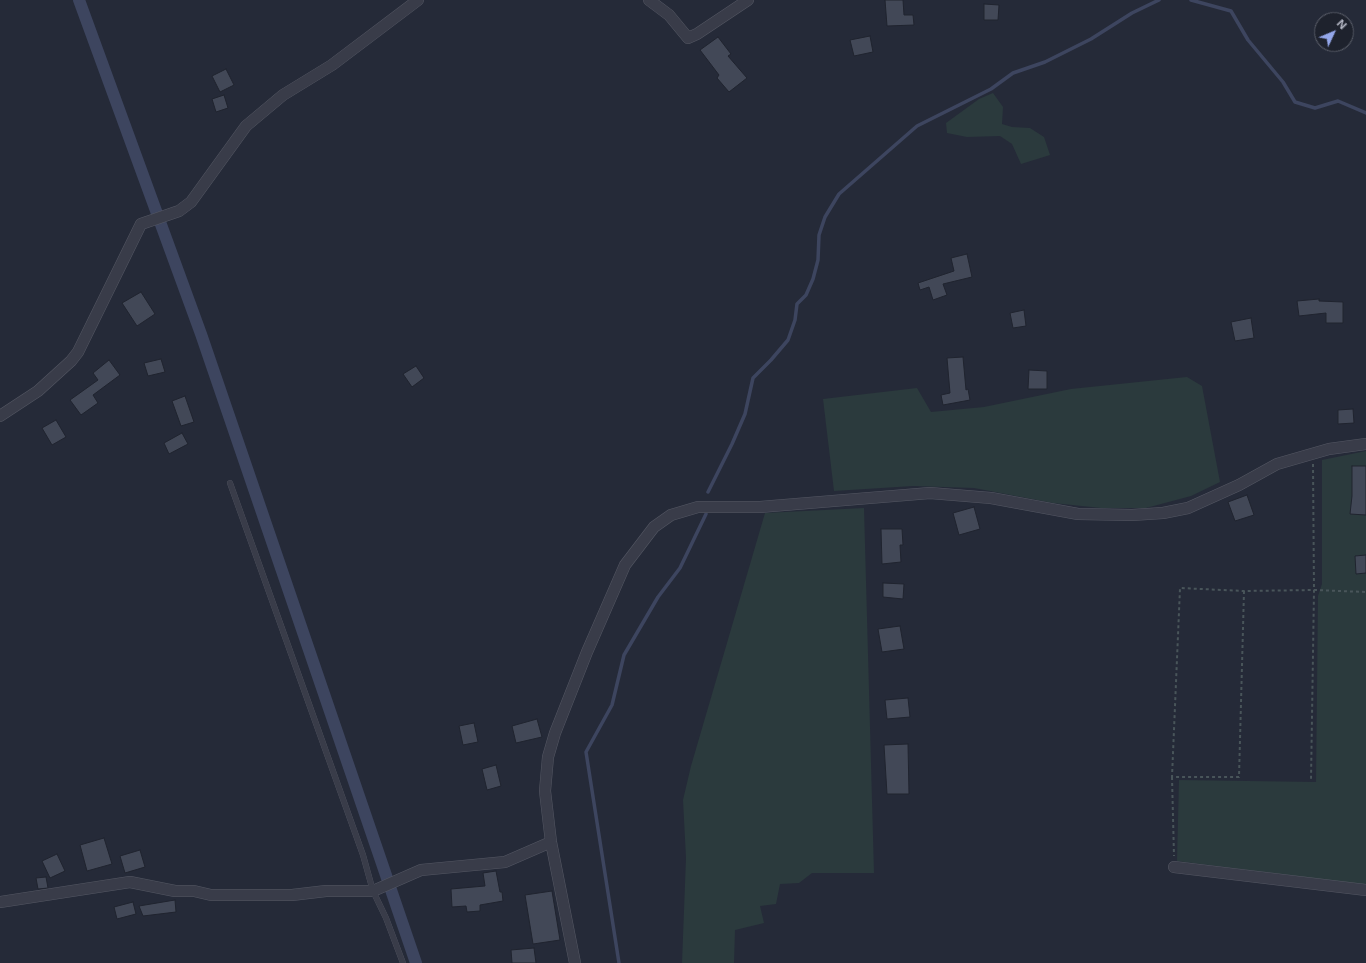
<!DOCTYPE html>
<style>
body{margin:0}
#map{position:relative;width:1366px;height:963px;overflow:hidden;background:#252a38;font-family:Inter,sans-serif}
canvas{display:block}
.north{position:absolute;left:1314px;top:12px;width:40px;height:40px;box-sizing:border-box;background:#1e222d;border:1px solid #5a5e69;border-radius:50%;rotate:46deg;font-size:11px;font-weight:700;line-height:16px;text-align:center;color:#b4b7c4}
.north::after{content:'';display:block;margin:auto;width:14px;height:18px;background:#93a6ea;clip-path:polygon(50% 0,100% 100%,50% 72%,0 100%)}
</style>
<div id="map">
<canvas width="1366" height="963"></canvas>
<div class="north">N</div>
</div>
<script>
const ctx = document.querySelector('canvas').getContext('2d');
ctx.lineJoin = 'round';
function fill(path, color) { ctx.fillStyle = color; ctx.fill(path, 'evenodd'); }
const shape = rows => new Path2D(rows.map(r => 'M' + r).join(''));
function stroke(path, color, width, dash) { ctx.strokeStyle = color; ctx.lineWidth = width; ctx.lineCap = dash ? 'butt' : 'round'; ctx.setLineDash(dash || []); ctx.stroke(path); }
fill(shape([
 [993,93,1003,107,1002,124,1012,127,1030,128,1044,137,1050,155,1021,164,1012,144,1000,136,967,137,947,133,946,123,979,99],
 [1187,377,1202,386,1220,482,1191,496,1146,508,1101,508,1053,503,974,488,913,486,834,491,823,399,917,388,931,412,984,407,1071,389],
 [1366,451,1366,885,1177,861,1179,780,1316,782,1318,596,1322,584,1322,460],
 [864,508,874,873,812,873,799,883,780,884,776,904,760,906,764,923,735,930,734,963,682,963,686,858,683,800,691,766,765,513]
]), '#2b3a3d');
stroke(shape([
 [1191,0,1231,11,1248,40,1283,82,1295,102,1315,108,1338,101,1366,113],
 [708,492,732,444,745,414,753,378,771,360,788,340,795,320,797,304,806,295,813,279,818,260,819,235,825,217,839,194,917,126,991,89,1013,73,1045,62,1091,39,1132,13,1159,0],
 [619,963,586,752,612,705,624,655,658,597,680,568,706,514]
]), '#3d455f', 3.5);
stroke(shape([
 [79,0,201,334,416,963]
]), '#3d455f', 12);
const building = shape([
 [885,0,903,0,904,15,913,15,914,25,887,26,885,0],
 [984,4,999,5,998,20,984,20,984,4],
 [870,36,873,52,854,56,850,40,870,36],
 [718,37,731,54,728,56,747,78,729,92,717,78,719,75,700,50,718,37],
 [226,69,234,85,220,92,212,76,226,69],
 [224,95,228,108,216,112,212,99,224,95],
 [967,254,972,277,943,284,947,295,933,300,929,287,920,290,918,283,954,271,951,258,967,254],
 [141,292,155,314,137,326,122,303,141,292],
 [1319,299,1319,301,1343,302,1343,323,1326,323,1326,313,1299,316,1297,301,1319,299],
 [1024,310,1026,326,1013,328,1010,313,1024,310],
 [1251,318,1254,338,1235,341,1231,322,1251,318],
 [963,357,966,390,968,389,970,400,943,405,941,395,950,393,947,358,963,357],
 [161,359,165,372,148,376,144,363,161,359],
 [109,360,120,375,93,395,98,403,81,415,70,400,98,380,93,373,109,360],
 [416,366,424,378,412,387,403,374,416,366],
 [1029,370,1047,371,1047,389,1028,389,1029,370],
 [185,396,194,422,181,426,172,401,185,396],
 [1353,409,1354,423,1338,424,1338,410,1353,409],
 [56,420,66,437,52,445,42,428,56,420],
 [182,433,188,444,169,454,164,443,182,433],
 [1352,466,1366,466,1366,515,1350,514,1352,496,1352,466],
 [1247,495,1254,515,1235,521,1228,502,1247,495],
 [974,507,980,529,959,535,953,513,974,507],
 [881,529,902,529,903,545,900,545,901,562,882,564,881,529],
 [1366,555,1366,573,1356,574,1355,556,1366,555],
 [883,583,904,584,903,599,883,597,883,583],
 [900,626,904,649,882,652,878,629,900,626],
 [908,698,910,717,887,719,885,700,908,698],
 [537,719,542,737,516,743,512,726,537,719],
 [474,723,478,742,463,745,459,726,474,723],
 [908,744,909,794,887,794,884,745,908,744],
 [496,765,501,786,487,790,482,769,496,765],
 [104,838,112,864,87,871,80,845,104,838],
 [140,850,145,867,125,873,120,856,140,850],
 [57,854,65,871,50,878,42,861,57,854],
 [496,871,500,892,502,892,503,901,480,905,480,911,467,912,466,906,452,907,451,889,485,886,483,873,496,871],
 [46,877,48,888,38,889,36,878,46,877],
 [552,891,560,940,533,944,525,895,552,891],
 [175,900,176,912,143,916,139,906,175,900],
 [133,902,136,914,117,919,114,907,133,902],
 [534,948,536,963,512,963,511,950,534,948]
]);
fill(building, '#424857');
stroke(building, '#20242f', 1);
const service = shape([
 [230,483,363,855,373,891,386,918,403,963]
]);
const minor = shape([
 [649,0,669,15,688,38,697,34,748,0],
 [0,416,38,391,71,361,78,352,141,224,179,211,191,202,246,126,283,95,332,65,418,0],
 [1174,867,1366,890],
 [0,902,130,882,175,891,194,891,211,895,292,895,326,891,373,891,421,870,505,862,551,842],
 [575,963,551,842,545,791,548,757,555,733,587,652,625,565,654,527,671,515,698,507,760,507,930,493,991,498,1078,514,1132,515,1163,513,1188,508,1239,485,1277,464,1329,449,1366,444]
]);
stroke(service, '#545763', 6);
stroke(minor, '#545763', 12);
stroke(shape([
 [1313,464,1314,590,1366,592],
 [1244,591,1239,777,1172,777,1180,588,1244,591,1314,590,1311,780],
 [1172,777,1174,856]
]), '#49555a', 2, [3, 3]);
stroke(service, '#393c49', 5.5);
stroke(minor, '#393c49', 11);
</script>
